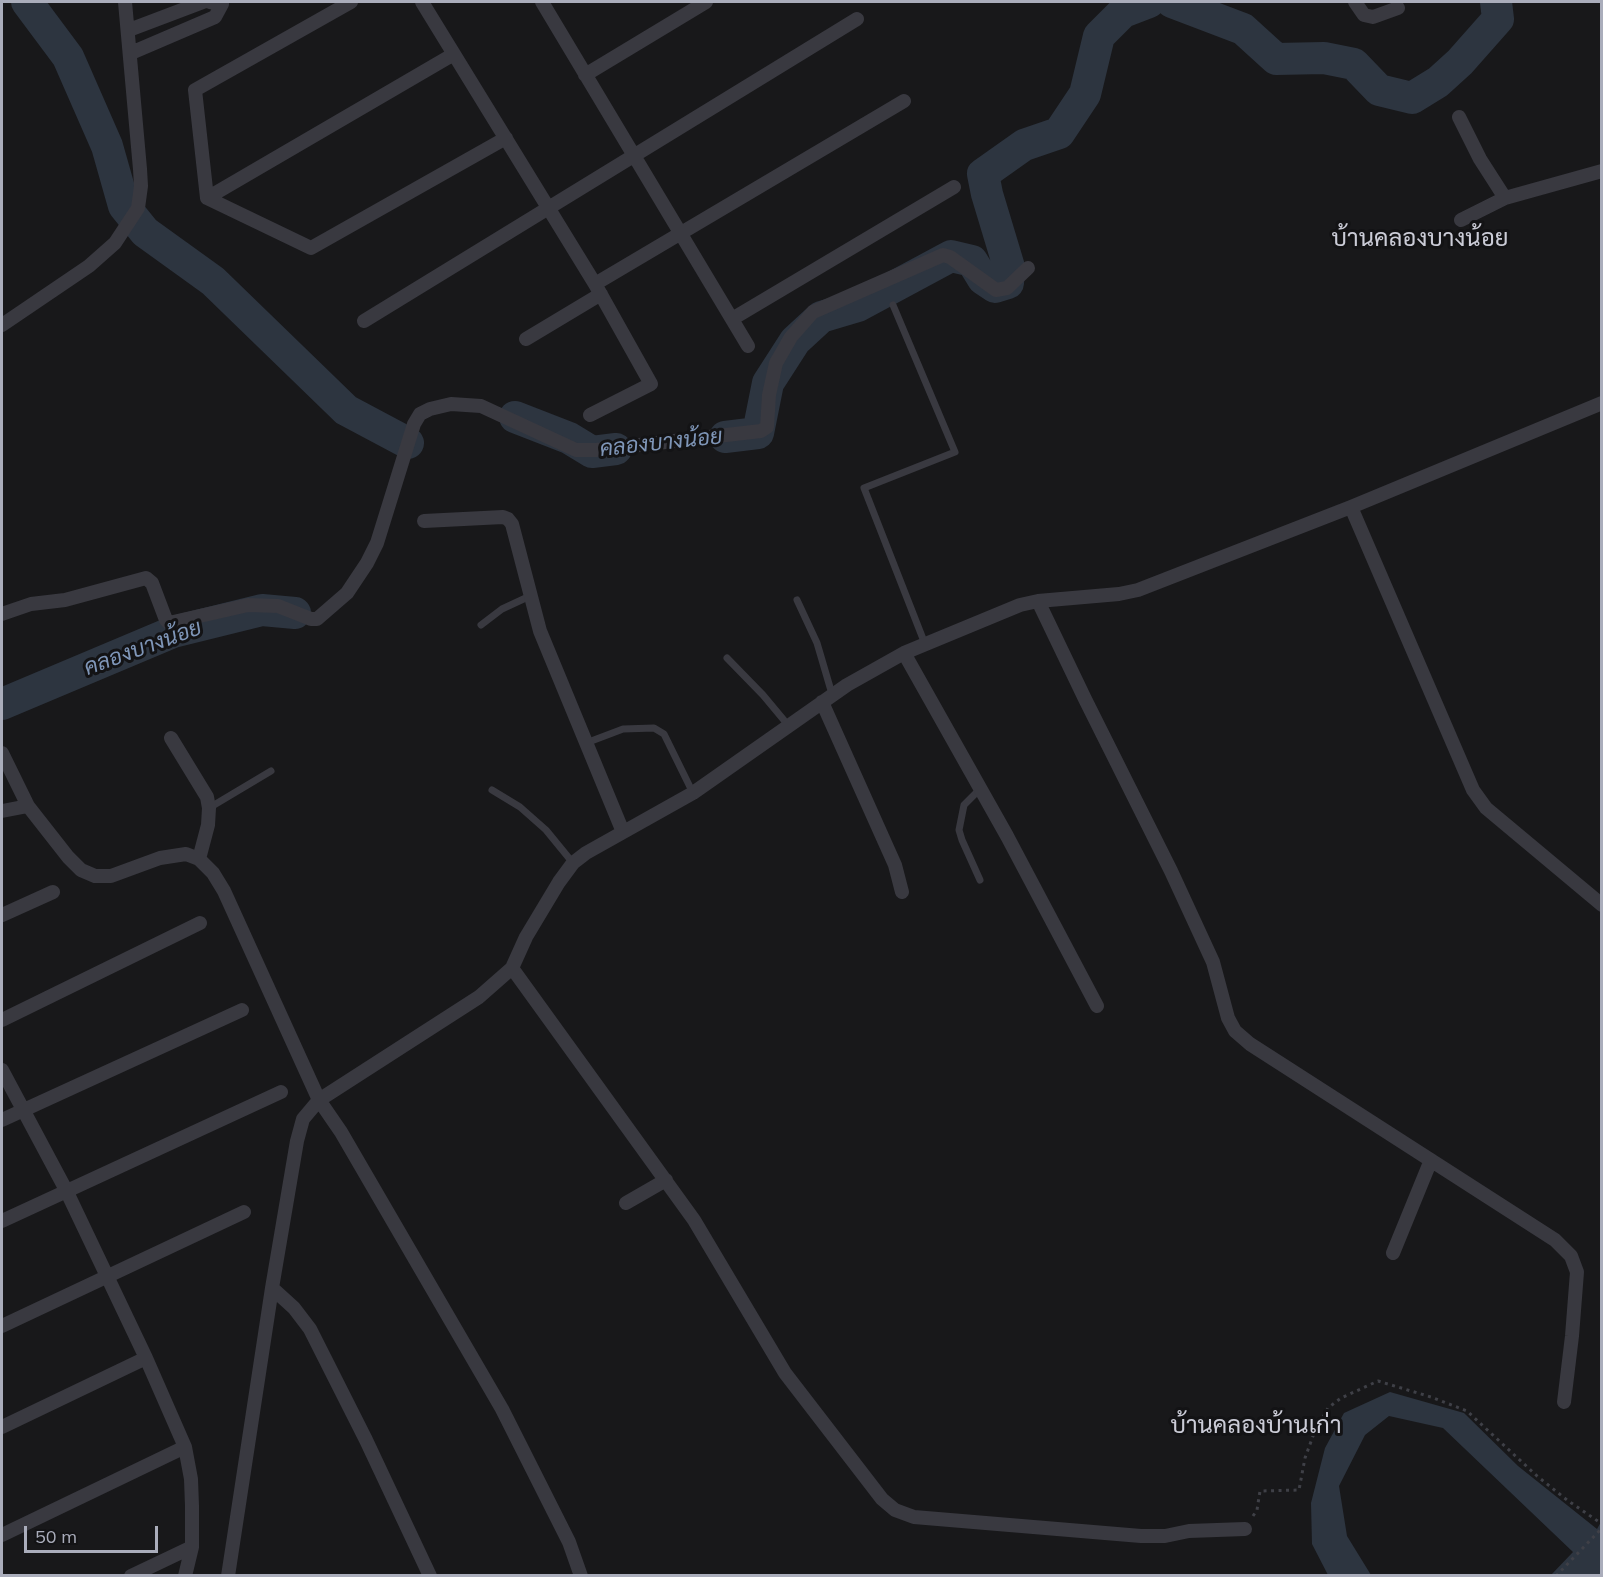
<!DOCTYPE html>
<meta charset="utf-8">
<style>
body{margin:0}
#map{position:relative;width:1603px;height:1577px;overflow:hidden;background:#18181a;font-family:Mulish,sans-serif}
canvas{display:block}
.frame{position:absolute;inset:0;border:3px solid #aaadbb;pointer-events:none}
.scale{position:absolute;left:24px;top:1526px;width:134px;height:27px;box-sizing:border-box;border:3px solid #aaadbb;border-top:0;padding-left:8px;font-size:18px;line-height:21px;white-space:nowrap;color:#aaadbb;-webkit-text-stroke:4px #131315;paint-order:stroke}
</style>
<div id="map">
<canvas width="1603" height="1577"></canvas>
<div class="frame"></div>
<div class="scale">50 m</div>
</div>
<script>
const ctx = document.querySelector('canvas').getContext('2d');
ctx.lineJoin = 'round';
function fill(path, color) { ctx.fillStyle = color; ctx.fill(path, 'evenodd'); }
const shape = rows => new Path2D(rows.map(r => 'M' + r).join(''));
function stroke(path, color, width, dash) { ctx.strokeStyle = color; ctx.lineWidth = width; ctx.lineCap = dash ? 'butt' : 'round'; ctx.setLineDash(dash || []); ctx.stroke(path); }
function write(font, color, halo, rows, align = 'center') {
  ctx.font = font + ' Mulish,Sarabun,sans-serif'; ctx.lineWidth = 6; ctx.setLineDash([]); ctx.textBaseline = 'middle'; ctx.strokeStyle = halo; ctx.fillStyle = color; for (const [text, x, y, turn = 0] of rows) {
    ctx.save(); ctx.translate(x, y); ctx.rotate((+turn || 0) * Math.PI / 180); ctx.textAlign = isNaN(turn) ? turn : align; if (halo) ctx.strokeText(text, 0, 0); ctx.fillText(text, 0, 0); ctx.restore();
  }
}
fill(shape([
 [1390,1392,1464,1413,1518,1466,1597,1529,1601,1522,1601,1575,1551,1575,1573,1552,1443,1428,1389,1416,1365,1435,1339,1486,1347,1536,1371,1575,1328,1575,1312,1544,1311,1503,1325,1448,1344,1413]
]), '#2d3540');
stroke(shape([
 [27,2,68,57,107,146,124,206,145,232,213,281,346,410,408,443],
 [1172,2,1243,29,1276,59,1324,58,1354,64,1379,90,1412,98,1438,82,1460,62,1498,19,1496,2],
 [515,417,569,438,592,452,616,449],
 [725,437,758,433,768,383,795,341,821,317,858,306,951,256,972,261,983,279,995,287,1008,283,1009,267,987,194,983,174,1024,145,1059,133,1085,94,1099,36,1123,12,1149,2],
 [2,704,173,632,262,610,295,613]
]), '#2d3540', 32);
stroke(shape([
 [1253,1516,1257,1510,1260,1491,1299,1490,1305,1458,1313,1436,1328,1408,1341,1398,1378,1381,1431,1397,1467,1411,1537,1476,1567,1500,1602,1524],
 [1556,1576,1602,1528]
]), '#3f4047', 3, [3, 4.5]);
stroke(shape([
 [893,305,955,452,864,488,925,644],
 [797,600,817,643,832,694],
 [481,625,502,609,530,596],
 [727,658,763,695,788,725],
 [586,743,623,729,654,728,664,734,693,793],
 [980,789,964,805,959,830,962,840,980,880],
 [492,790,520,807,546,830,573,863],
 [209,808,271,771]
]), '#393940', 7);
stroke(shape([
 [351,2,195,90,207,198,311,248,506,138],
 [422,2,595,284,651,384,590,415],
 [542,2,748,346],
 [1355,2,1364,15,1373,17,1398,8],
 [129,30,203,2],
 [131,53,215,17,222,4,210,2],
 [585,75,706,2],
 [1459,117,1480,159,1505,198],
 [207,198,454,54],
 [1461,220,1505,198,1602,171],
 [595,284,904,101],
 [732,319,954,187],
 [364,321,857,19],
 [2,325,89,266,115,243,138,208,141,186,140,169,125,2],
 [526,339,601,294],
 [1351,507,1473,790,1486,808,1602,905],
 [424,521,503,517,508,519,512,524,540,631,623,832],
 [1038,601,1085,699,1171,871,1213,962,1228,1018,1235,1031,1250,1044,1555,1240,1571,1256,1577,1272,1572,1336,1564,1402],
 [2,614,31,604,65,600,146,578,152,583,166,620,169,623,248,605,278,606,311,619,317,619,347,593,367,563,377,543,414,424,420,414,430,409,451,404,481,406,576,450,596,450,761,431,767,427,769,395,776,363,791,337,813,312,943,255,950,257,996,290,1007,288,1028,268],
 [904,653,1007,836,1097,1006],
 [822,702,895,865,902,892],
 [171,738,207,797,209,808,208,825,199,859],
 [2,753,28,806,68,857,81,870,95,876,111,876,160,858,186,854,199,859,213,873,224,891,319,1100,341,1132,502,1409,569,1542,581,1576],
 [2,811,28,806],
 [2,915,53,892],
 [512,968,694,1220,785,1373,882,1499,895,1510,914,1517,1141,1536,1165,1536,1189,1531,1245,1529],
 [2,1020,200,923],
 [2,1070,66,1190,146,1358,185,1447,191,1479,192,1506,192,1547,185,1576],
 [2,1120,242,1010],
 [626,1203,666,1180],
 [2,1221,281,1092],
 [1393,1253,1431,1160],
 [272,1288,294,1308,310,1329,366,1440,430,1576],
 [2,1326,244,1212],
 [2,1427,146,1358],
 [2,1535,185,1447],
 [131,1576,192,1547],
 [228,1576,272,1288,297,1141,303,1119,319,1100,479,997,512,968,526,937,559,882,573,863,586,853,693,793,847,685,904,653,1020,605,1038,601,1119,594,1138,590,1351,507,1602,403]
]), '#393940', 14);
write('italic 22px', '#7f96b8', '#131315', [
 ["คลองบางน้อย",661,443,-6],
 ["คลองบางน้อย",143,648,-20]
]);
write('24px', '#cbccd7', '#131315', [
 ["บ้านคลองบางน้อย",1420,239],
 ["บ้านคลองบ้านเก่า",1256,1426]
]);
</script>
